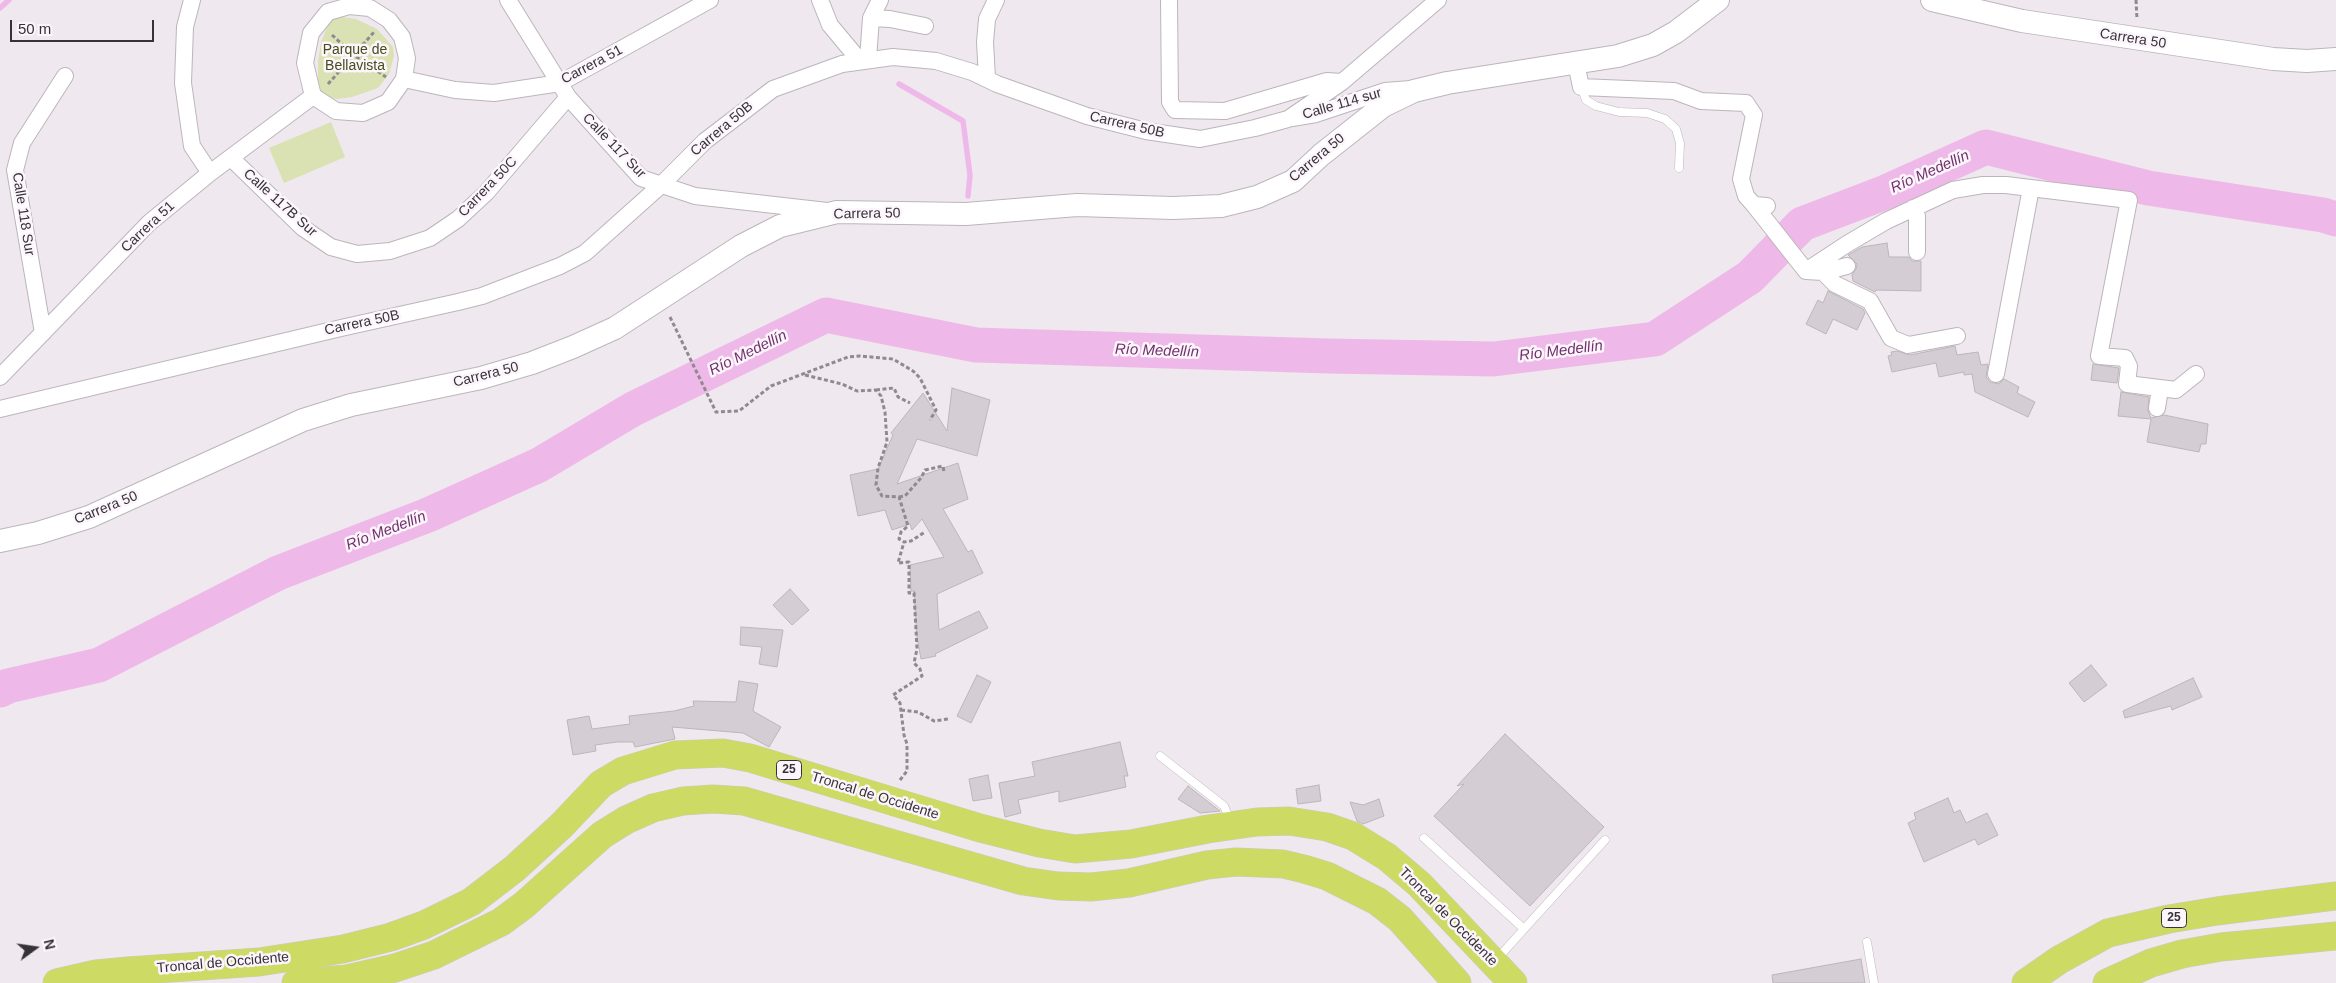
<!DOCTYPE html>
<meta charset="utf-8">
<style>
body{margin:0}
#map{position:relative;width:2336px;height:983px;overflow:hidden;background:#f0e8ef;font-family:Arial,sans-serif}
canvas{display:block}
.north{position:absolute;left:10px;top:923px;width:50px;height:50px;-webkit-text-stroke:4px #fdf5fc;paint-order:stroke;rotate:76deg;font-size:14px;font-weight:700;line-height:20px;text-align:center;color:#363336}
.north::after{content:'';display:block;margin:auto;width:18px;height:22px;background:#363336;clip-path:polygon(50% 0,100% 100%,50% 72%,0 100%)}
.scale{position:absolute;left:10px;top:20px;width:144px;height:22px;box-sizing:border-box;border:2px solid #363336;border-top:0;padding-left:6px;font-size:15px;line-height:18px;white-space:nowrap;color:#363336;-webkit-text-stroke:4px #fdf5fc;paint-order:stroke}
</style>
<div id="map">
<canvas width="2336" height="983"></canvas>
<div class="north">N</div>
<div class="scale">50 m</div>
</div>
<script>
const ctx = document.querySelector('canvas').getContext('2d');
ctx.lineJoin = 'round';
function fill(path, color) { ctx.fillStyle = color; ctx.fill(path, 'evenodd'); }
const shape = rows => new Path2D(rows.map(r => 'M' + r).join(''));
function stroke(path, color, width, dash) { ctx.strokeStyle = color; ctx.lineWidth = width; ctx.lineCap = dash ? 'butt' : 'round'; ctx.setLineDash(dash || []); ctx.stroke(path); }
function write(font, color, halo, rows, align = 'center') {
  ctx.font = font + ' Arial,sans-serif'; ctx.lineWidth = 5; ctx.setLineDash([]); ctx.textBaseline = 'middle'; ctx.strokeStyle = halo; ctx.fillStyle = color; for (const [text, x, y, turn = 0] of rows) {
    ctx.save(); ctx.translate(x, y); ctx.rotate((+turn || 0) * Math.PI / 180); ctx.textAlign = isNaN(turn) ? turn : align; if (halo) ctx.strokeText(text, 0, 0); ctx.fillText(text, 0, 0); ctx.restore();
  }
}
fill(shape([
 [342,17,356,19,377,29,393,47,394,56,389,74,378,88,352,97,337,99,326,97,321,91,318,81,318,62,321,42,329,23,334,19],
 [331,122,345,157,284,183,269,148]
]), '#dae1b3');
stroke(shape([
 [0,8,9,0],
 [899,84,963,121,970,175,968,196]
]), '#eeb9e8', 5.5);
stroke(shape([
 [0,690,8,686,99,665,278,573,428,515,539,465,633,409,826,315,976,345,1328,356,1494,359,1655,339,1750,277,1802,224,1886,192,1986,147,2148,188,2323,215,2336,219]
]), '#eeb9e8', 35);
const building = shape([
 [1887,243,1889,257,1909,257,1912,261,1921,261,1921,291,1876,290,1875,292,1853,281,1852,275,1856,269,1857,264,1848,255,1862,247,1887,243],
 [1828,291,1863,309,1865,313,1857,330,1833,319,1826,334,1806,324,1818,300,1823,303,1828,291],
 [1955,346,1957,355,1978,352,1981,365,1988,364,1986,377,1990,382,1999,384,2004,379,2019,387,2017,393,2035,402,2028,417,1975,392,1972,374,1964,375,1964,372,1939,377,1936,363,1892,372,1888,356,1892,355,1891,352,1897,351,1910,355,1955,346],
 [2093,364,2119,368,2117,383,2091,380,2093,364],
 [952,388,990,400,977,456,917,439,897,484,958,463,968,499,943,509,968,552,972,550,983,573,937,594,939,630,979,611,988,628,935,654,936,656,921,659,917,637,914,591,911,591,910,565,944,557,922,519,912,530,910,524,892,530,885,510,858,516,850,475,878,469,893,435,891,433,923,393,947,431,952,388],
 [2121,392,2149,397,2148,411,2151,418,2164,415,2208,424,2206,444,2201,444,2199,452,2147,442,2151,419,2118,416,2121,392],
 [790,589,809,610,792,625,773,605,790,589],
 [741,627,783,630,777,667,759,664,762,647,740,645,741,627],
 [2091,665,2107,685,2084,702,2069,683,2091,665],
 [977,675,991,682,971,723,957,716,977,675],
 [2193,678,2202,697,2172,710,2171,706,2125,718,2123,711,2193,678],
 [739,681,758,684,753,711,781,727,769,747,743,733,672,727,675,739,635,747,633,742,617,742,595,745,596,751,573,755,567,720,589,716,592,729,630,724,629,716,674,711,694,706,693,701,736,702,739,681],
 [1505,734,1604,827,1530,906,1434,816,1464,784,1457,786,1505,734],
 [1120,742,1128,776,1124,776,1126,787,1059,802,1059,791,1018,800,1021,813,1005,817,999,783,1035,776,1032,762,1120,742],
 [988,775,992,798,973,801,969,779,988,775],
 [1319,785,1321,801,1298,804,1296,789,1319,785],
 [1188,786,1220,811,1200,813,1178,799,1188,786],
 [1948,798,1954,813,1960,810,1966,823,1987,813,1998,835,1978,845,1975,839,1924,862,1908,823,1916,819,1914,813,1948,798],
 [1379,799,1384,816,1363,824,1357,821,1350,802,1363,805,1379,799],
 [1861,959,1865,983,1773,983,1772,975,1861,959]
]);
fill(building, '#d4cdd3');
stroke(building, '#bcb5bb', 1);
const lane = shape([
 [1581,87,1586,100,1596,106,1619,112,1647,113,1665,119,1676,129,1680,143,1679,168],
 [1160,756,1224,806,1231,822],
 [1424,838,1524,929,1497,959],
 [1524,929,1605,840],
 [1867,942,1874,983]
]);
const street = shape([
 [192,0,185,27,183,83,192,146,210,173],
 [508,0,568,97,641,178,695,196,827,211],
 [820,0,830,25,860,61],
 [1169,0,1170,102,1175,110,1225,111,1327,81,1341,82],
 [349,6,370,8,389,20,402,37,407,58,404,79,388,102,363,113,336,111,313,96,305,63,311,33,328,12,349,6],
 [871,18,890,19,925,26],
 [868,59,871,18,880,0],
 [1576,63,1581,87,1674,91,1701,101,1746,103,1754,115,1741,179,1746,196,1754,205,1767,206],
 [987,78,985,42,987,19,996,0],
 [404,79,455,90,494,93,560,83,710,0],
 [1292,118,1316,114,1385,91,1411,89],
 [231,158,303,228,331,247,357,254,390,251,430,238,458,219,486,193,568,97],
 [1754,205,1806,271],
 [1913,208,1917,216,1917,252],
 [1806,271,1847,244,1886,221,1953,190,1983,185,2006,185,2129,200,2099,356,2125,358,2129,366,2127,384,2176,390,2196,374],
 [1806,271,1823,272,1835,284,1870,301,1891,338,1908,345,1957,336],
 [1823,272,1847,266],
 [43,333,15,170,22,143,65,76],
 [1996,374,2031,188],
 [0,377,149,223,210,173,313,96],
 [2157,408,2160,389],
 [0,409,341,328,458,302,482,296,560,266,585,253,660,186,705,141,773,89,842,64,893,57,936,61,972,72,997,84,1087,116,1146,131,1200,139,1255,128,1288,119,1342,82,1438,0]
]);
const secondary = shape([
 [1932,0,2022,21,2273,59,2307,61,2336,59],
 [0,541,38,533,89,517,303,420,351,405,481,378,532,363,573,347,615,328,741,246,780,226,837,212,966,214,1077,205,1173,208,1221,206,1257,197,1293,181,1321,155,1383,106,1414,91,1447,83,1618,56,1653,45,1676,32,1718,0]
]);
const highway = shape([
 [57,983,96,974,128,971,259,962,343,949,391,937,424,925,471,902,514,869,561,826,601,784,623,771,675,755,723,753,750,758,980,828,1039,843,1075,849,1131,844,1208,829,1257,822,1289,821,1327,827,1353,836,1387,857,1419,884,1513,983],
 [296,983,347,979,395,968,434,955,501,922,524,905,602,835,626,820,653,808,683,801,713,799,744,801,1023,881,1058,886,1091,887,1129,883,1207,865,1236,862,1283,864,1304,869,1327,876,1377,901,1400,919,1457,983],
 [2026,983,2059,960,2108,933,2169,919,2217,911,2336,896],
 [2107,983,2151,963,2182,954,2221,947,2336,936]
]);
stroke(lane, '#bcb5bb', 9);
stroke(street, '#bcb5bb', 18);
stroke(secondary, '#bcb5bb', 24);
stroke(highway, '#cbcacb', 29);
stroke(shape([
 [2136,0,2137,19],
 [332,35,355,56,386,77],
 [328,84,375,31],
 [670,317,716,412,739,411,771,386,848,357,860,356,893,359,913,371,920,378,936,410,930,420],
 [805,375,842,384,857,391,876,390,881,396,885,412,887,442,878,468,876,485,882,496,899,497,908,526,901,532,899,539,904,542,911,541,925,532],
 [876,390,894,388,898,397,910,403],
 [899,497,905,496,921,478,925,470,943,466,944,472],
 [901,710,918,712,934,721,948,719],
 [900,780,907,771,907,744,904,735,900,703,893,695,922,676,920,669,914,663,917,649,914,593,909,593,909,562,898,563,904,542]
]), '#8f8a8f', 3, [4, 2.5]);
stroke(lane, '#fff', 8);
stroke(street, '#fff', 16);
stroke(secondary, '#fff', 22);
stroke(highway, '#cddb65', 28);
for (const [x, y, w] of [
 [789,770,25],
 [2174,918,25]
]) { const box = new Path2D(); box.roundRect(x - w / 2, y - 9.5, w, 19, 4); ctx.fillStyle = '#fdf5fc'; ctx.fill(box); stroke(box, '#363336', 1); }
write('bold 12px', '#363336', null, [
 ["25",789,770],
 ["25",2174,918]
]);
write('14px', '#363336', '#fdf5fc', [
 ["Carrera 50",2133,39,9],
 ["Carrera 51",592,65,-28],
 ["Calle 114 sur",1342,104,-16],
 ["Carrera 50B",1127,125,13],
 ["Carrera 50B",722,129,-40],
 ["Calle 117 Sur",614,146,46],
 ["Carrera 50",1317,158,-40],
 ["Carrera 50C",488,187,-46],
 ["Calle 117B Sur",280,203,42],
 ["Calle 118 Sur",23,214,81],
 ["Carrera 50",867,214,-1],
 ["Carrera 51",148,227,-43],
 ["Carrera 50B",362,323,-12],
 ["Carrera 50",486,375,-14],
 ["Carrera 50",106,508,-22],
 ["Troncal de Occidente",875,796,17],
 ["Troncal de Occidente",1448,917,45],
 ["Troncal de Occidente",223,963,-5]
]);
write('14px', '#464c1b', '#fdf5fc', [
 ["Parque de",355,50],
 ["Bellavista",355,66]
]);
write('italic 15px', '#70326c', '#fdf5fc', [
 ["Río Medellín",1930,172,-24],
 ["Río Medellín",1157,351,2],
 ["Río Medellín",1561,351,-7],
 ["Río Medellín",748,353,-26],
 ["Río Medellín",386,531,-21]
]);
</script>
